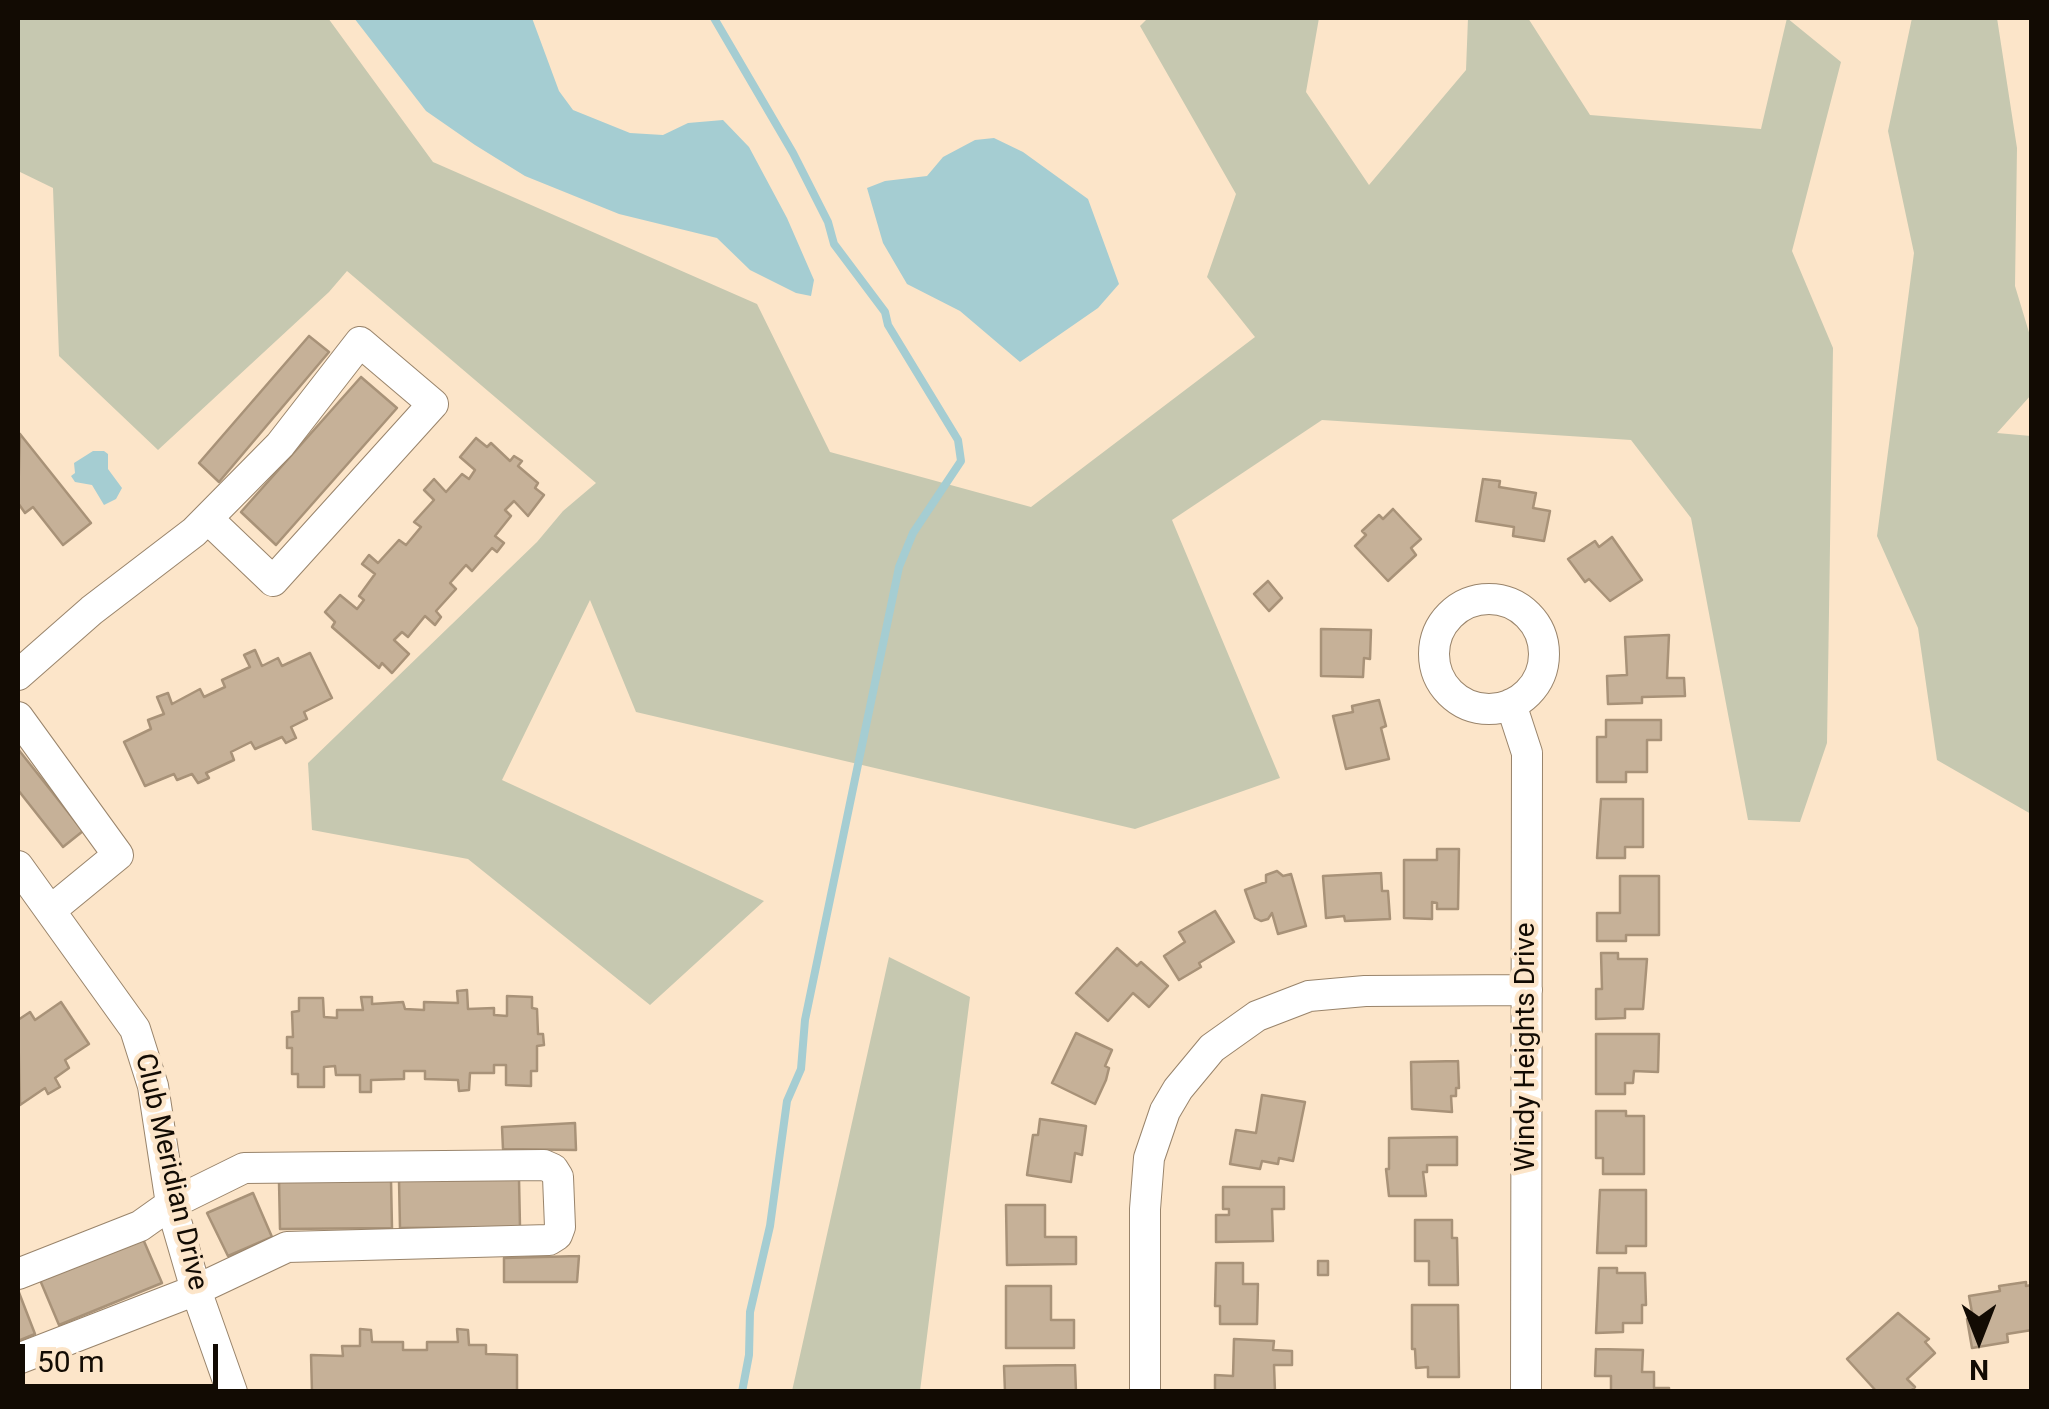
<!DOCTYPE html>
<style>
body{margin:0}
#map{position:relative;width:2049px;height:1409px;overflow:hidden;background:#fce5c9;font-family:Roboto,sans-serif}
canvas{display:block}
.frame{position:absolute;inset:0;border:20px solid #120b03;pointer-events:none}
.north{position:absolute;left:1929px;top:1289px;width:100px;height:100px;-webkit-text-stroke:8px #fce5c9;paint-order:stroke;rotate:180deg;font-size:28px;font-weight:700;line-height:40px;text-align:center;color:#120b03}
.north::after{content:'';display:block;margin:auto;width:35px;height:45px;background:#120b03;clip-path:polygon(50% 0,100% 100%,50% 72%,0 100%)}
.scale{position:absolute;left:20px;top:1344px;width:198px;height:45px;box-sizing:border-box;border:5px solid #120b03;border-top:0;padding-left:12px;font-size:30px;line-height:35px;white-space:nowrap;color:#120b03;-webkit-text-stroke:8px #fce5c9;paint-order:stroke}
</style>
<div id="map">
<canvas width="2049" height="1409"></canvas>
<div class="frame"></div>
<div class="north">N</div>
<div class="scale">50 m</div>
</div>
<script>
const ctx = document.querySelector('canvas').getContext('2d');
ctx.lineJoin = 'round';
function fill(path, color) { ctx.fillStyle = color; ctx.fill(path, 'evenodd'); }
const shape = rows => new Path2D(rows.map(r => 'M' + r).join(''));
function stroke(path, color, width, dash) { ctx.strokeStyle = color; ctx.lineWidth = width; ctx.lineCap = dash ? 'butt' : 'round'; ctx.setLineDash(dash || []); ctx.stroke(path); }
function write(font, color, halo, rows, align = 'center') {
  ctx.font = font + ' Roboto,sans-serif'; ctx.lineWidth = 9; ctx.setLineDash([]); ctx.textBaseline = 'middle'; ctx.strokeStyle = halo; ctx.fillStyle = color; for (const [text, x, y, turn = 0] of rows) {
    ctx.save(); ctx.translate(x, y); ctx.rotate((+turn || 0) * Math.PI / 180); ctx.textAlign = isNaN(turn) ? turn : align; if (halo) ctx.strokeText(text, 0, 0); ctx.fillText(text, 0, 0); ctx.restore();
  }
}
fill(shape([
 [18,18,328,18,433,162,757,304,830,452,1031,507,1255,337,1207,277,1236,194,1140,26,1148,18,1319,18,1306,92,1369,185,1466,70,1468,18,1528,18,1590,115,1761,129,1787,18,1841,62,1792,251,1833,348,1827,743,1800,822,1748,820,1691,518,1631,440,1322,420,1172,520,1280,778,1135,829,636,712,590,600,502,780,764,901,650,1005,468,859,312,830,308,763,537,542,563,511,596,483,347,271,329,292,158,450,59,356,53,188,18,171],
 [1912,18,1997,18,2017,148,2015,286,2031,339,2031,395,1997,433,2031,436,2031,814,1937,760,1918,628,1877,536,1914,253,1888,131],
 [889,957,970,997,920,1391,792,1391]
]), '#c6c8b0');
fill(shape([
 [354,18,532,18,559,91,573,110,630,133,663,135,688,123,723,120,749,147,787,218,814,280,811,296,796,293,750,270,717,238,619,214,525,176,475,145,426,111],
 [994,138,1023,152,1088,199,1119,284,1098,308,1020,362,960,311,907,284,883,243,867,188,885,181,927,176,943,157,975,140],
 [93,451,104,451,108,454,108,469,122,488,116,499,104,505,92,485,75,482,71,476,75,473,74,463]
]), '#a5cdd2');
stroke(shape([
 [714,18,793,153,828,222,834,244,885,312,888,325,958,440,961,461,913,533,899,567,805,1020,801,1069,787,1101,770,1226,750,1312,749,1355,742,1392]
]), '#a5cdd2', 8);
const building = shape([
 [309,336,329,352,219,482,199,463,309,336],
 [361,377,397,408,276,545,241,512,361,377],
 [20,434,91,523,63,545,33,507,25,513,18,503,20,434],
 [476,438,487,447,491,443,510,461,514,456,522,461,518,466,538,483,535,488,544,495,528,516,514,501,505,510,511,516,495,536,504,543,497,552,492,548,472,571,466,565,450,583,456,589,436,611,441,617,435,625,425,616,408,637,402,632,394,640,409,654,392,673,382,663,379,668,332,627,335,622,325,612,340,595,357,609,364,600,359,596,375,574,362,564,369,555,378,563,399,540,406,545,421,527,414,522,434,500,424,490,434,479,446,492,462,474,469,479,475,470,460,457,476,438],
 [1483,479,1500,481,1499,487,1536,493,1533,508,1550,511,1544,541,1513,536,1514,527,1476,521,1483,479],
 [1393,509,1421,539,1411,548,1416,555,1388,581,1355,546,1366,535,1362,531,1379,515,1383,519,1393,509],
 [1612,537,1642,580,1610,601,1589,579,1585,582,1568,559,1595,541,1599,547,1612,537],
 [1268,581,1282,598,1269,611,1254,594,1268,581],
 [1321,629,1371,630,1370,659,1364,658,1363,677,1321,676,1321,629],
 [1669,635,1667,678,1684,678,1685,696,1642,697,1642,703,1608,704,1607,676,1627,675,1625,637,1669,635],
 [255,650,262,666,278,658,282,666,310,653,332,698,304,712,307,719,291,727,296,738,286,743,282,737,255,749,251,742,231,752,234,760,206,773,209,778,198,783,192,774,177,780,174,774,145,786,124,742,151,729,148,720,164,714,157,697,168,693,172,704,200,689,204,697,225,687,222,680,250,667,244,655,255,650],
 [1379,700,1386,726,1381,728,1389,759,1346,769,1333,716,1353,712,1352,706,1379,700],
 [1606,720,1661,720,1661,740,1647,740,1647,772,1626,772,1626,782,1597,782,1597,737,1606,737,1606,720],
 [18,749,83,831,63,847,18,790,18,749],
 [1601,799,1643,799,1643,847,1625,847,1625,858,1597,858,1601,799],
 [1437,849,1459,849,1458,909,1437,909,1437,903,1432,902,1432,919,1404,918,1404,860,1437,860,1437,849],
 [1277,871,1283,876,1291,874,1306,926,1278,934,1272,913,1268,919,1261,921,1255,918,1245,890,1266,882,1266,875,1277,871],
 [1381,873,1382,891,1388,891,1390,919,1345,921,1344,916,1326,918,1323,876,1381,873],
 [1620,876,1659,876,1659,935,1626,935,1626,941,1597,941,1597,913,1620,913,1620,876],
 [1215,911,1234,942,1199,963,1201,967,1179,980,1164,956,1185,942,1179,932,1215,911],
 [1117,948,1137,966,1141,962,1168,986,1149,1007,1133,993,1108,1021,1076,993,1117,948],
 [1601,953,1618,953,1618,959,1647,959,1643,1009,1625,1009,1625,1018,1596,1019,1596,989,1602,989,1601,953],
 [467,990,468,1009,494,1008,494,1015,507,1016,507,996,532,997,532,1008,537,1009,538,1034,543,1034,544,1045,537,1046,537,1071,531,1071,531,1086,506,1085,506,1065,494,1065,494,1073,470,1073,469,1090,459,1091,458,1080,425,1079,425,1071,404,1071,404,1079,371,1080,371,1092,360,1092,360,1075,336,1075,335,1066,324,1067,324,1087,298,1087,298,1074,292,1074,292,1048,287,1048,287,1037,293,1037,292,1012,299,1011,299,998,323,998,324,1017,337,1018,337,1010,363,1010,361,997,372,997,372,1004,403,1002,405,1009,424,1010,424,1002,458,1003,457,991,467,990],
 [61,1002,89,1044,65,1060,69,1068,55,1078,60,1087,48,1094,45,1088,20,1105,18,1020,30,1012,35,1020,61,1002],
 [1076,1033,1112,1050,1105,1066,1109,1068,1106,1080,1095,1104,1052,1083,1076,1033],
 [1596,1034,1659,1034,1658,1072,1634,1071,1633,1083,1625,1083,1625,1094,1596,1094,1596,1034],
 [1458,1061,1459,1088,1456,1088,1456,1096,1451,1096,1452,1112,1412,1109,1411,1062,1458,1061],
 [1262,1095,1305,1102,1293,1161,1279,1158,1278,1164,1262,1161,1260,1169,1230,1164,1236,1130,1256,1133,1262,1095],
 [1596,1111,1626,1111,1626,1116,1644,1116,1644,1174,1603,1174,1603,1158,1596,1158,1596,1111],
 [1040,1119,1086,1126,1082,1155,1075,1153,1071,1182,1027,1175,1033,1135,1038,1135,1040,1119],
 [575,1123,576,1150,503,1149,502,1127,575,1123],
 [1457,1137,1457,1165,1427,1165,1427,1172,1423,1172,1426,1196,1389,1196,1386,1169,1389,1169,1389,1138,1457,1137],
 [519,1179,520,1227,400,1228,399,1180,519,1179],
 [391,1180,392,1228,280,1229,279,1181,391,1180],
 [1223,1187,1284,1187,1284,1209,1272,1209,1273,1241,1216,1242,1216,1215,1229,1215,1229,1209,1223,1209,1223,1187],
 [1600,1190,1646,1190,1646,1246,1626,1246,1626,1253,1597,1253,1600,1190],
 [253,1193,272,1237,228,1256,207,1213,253,1193],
 [1006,1205,1045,1205,1045,1237,1076,1237,1076,1264,1007,1265,1006,1205],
 [1415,1220,1452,1220,1452,1238,1457,1238,1458,1285,1429,1285,1429,1261,1415,1261,1415,1220],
 [143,1239,162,1283,59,1325,40,1280,143,1239],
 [579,1256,577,1282,504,1282,504,1258,579,1256],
 [1318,1261,1328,1261,1328,1275,1318,1275,1318,1261],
 [1216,1263,1243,1263,1243,1284,1258,1284,1257,1324,1220,1324,1220,1306,1215,1306,1216,1263],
 [1599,1268,1617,1268,1617,1273,1645,1273,1646,1305,1642,1305,1642,1323,1623,1323,1623,1332,1596,1333,1599,1268],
 [2026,1282,2026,1286,2032,1285,2032,1330,2007,1334,2008,1342,1972,1348,1967,1319,1973,1318,1969,1296,2000,1291,1999,1286,2026,1282],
 [1006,1286,1051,1286,1051,1320,1074,1320,1074,1348,1006,1348,1006,1286],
 [18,1290,35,1334,18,1341,18,1290],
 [1412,1305,1458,1305,1459,1377,1428,1377,1428,1367,1416,1368,1415,1349,1412,1349,1412,1305],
 [1898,1313,1929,1339,1925,1342,1935,1353,1907,1379,1915,1387,1910,1392,1877,1392,1847,1359,1898,1313],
 [360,1329,371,1330,372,1342,403,1342,403,1350,427,1350,427,1342,458,1342,457,1329,468,1330,469,1345,486,1345,486,1354,517,1355,517,1392,312,1392,311,1355,343,1356,342,1346,360,1346,360,1329],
 [1234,1339,1274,1341,1273,1350,1292,1351,1292,1365,1274,1365,1275,1392,1215,1392,1215,1375,1233,1376,1234,1339],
 [1596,1349,1643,1350,1642,1372,1654,1372,1654,1388,1669,1388,1669,1392,1607,1392,1611,1391,1611,1376,1595,1376,1596,1349],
 [1075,1365,1076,1392,1005,1392,1004,1366,1075,1365]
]);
fill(building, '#c6b198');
stroke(building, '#a89278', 2.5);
const minor = shape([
 '1434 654a55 55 0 1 1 110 0a55 55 0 1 1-110 0Z',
 [18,675,92,610,194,532,280,445,360,342,433,404,273,581,208,519],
 [1511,704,1527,753,1526,1392],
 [18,717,118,855,51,910],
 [18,866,135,1029,153,1086,171,1204,196,1290,232,1392],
 [18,1274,140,1226,171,1204,244,1168,544,1165,553,1169,558,1177,560,1227,557,1235,549,1240,287,1247,196,1290,18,1359],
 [1145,1392,1145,1209,1149,1158,1165,1111,1178,1089,1212,1048,1257,1016,1309,996,1365,991,1527,990]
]);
stroke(minor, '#99846b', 32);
stroke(minor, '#fff', 30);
write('28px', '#120b03', '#fce5c9', [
 ["Windy Heights Drive",1527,1047,-90],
 ["Club Meridian Drive",170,1172,77]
]);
</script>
